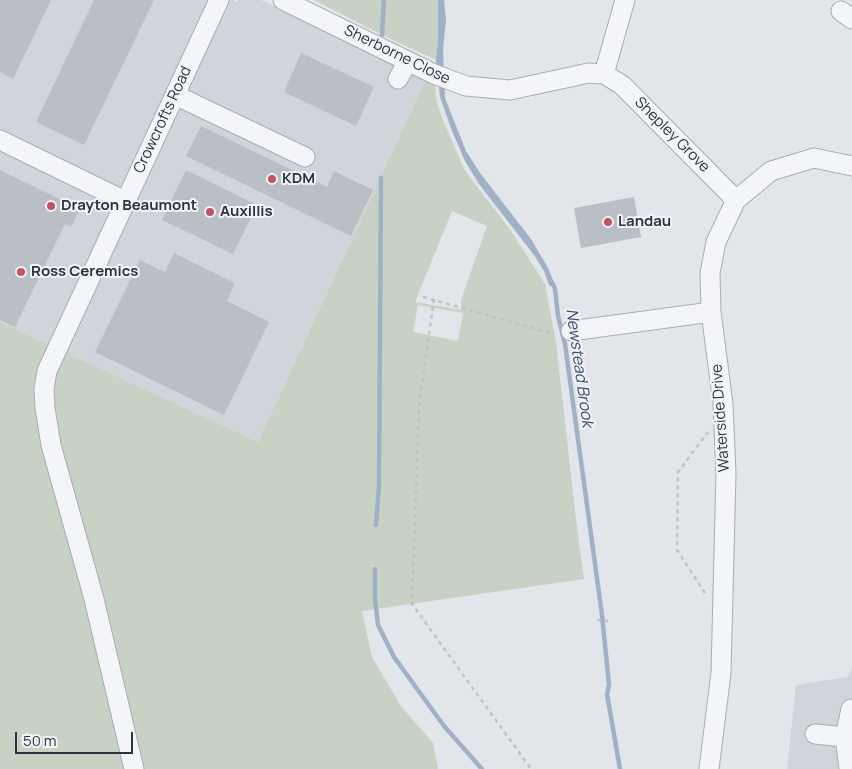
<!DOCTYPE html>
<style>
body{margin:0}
#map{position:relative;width:852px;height:769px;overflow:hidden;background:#e2e5e9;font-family:Manrope,sans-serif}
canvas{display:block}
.scale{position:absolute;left:15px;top:732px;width:118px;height:22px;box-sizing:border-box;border:2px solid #2c323f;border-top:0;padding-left:6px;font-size:15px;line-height:18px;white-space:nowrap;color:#2c323f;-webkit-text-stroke:4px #f2f3f7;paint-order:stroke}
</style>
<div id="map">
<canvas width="852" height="769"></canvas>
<div class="scale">50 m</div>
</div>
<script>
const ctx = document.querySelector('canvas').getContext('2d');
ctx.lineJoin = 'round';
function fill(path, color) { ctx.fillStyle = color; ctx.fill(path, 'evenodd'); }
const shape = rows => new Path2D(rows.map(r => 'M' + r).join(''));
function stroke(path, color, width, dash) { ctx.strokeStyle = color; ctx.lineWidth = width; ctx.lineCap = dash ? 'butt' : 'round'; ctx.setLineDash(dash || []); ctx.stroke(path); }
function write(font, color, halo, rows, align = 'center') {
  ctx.font = font + ' Manrope,sans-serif'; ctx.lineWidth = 4; ctx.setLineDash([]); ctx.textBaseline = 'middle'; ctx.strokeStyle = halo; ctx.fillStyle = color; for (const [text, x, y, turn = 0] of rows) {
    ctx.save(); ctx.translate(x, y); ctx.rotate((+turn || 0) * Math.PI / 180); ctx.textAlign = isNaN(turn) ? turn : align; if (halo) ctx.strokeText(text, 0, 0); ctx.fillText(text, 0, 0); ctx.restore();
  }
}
fill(shape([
 [0,0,233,0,237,2,239,0,261,0,426,79,258,442,0,322],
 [852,669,852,769,787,769,796,685,848,677]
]), '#d0d4db');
fill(shape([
 [314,0,438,0,438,41,436,60,382,35],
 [426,79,435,84,436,100,442,118,465,171,509,228,545,284,556,342,576,520,584,579,362,611,372,657,400,705,433,743,438,769,0,769,0,322,258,442],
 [452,211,487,226,461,300,461,310,415,302],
 [418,305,463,313,458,341,413,332]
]), '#c7d2c4');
fill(shape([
 [438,0,444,0,446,20,443,49,445,98,466,151,480,173,531,239,548,268,557,289,549,285,544,271,534,255,479,184,465,161,452,131,440,97,436,60,438,41]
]), '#a1b1c5');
stroke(shape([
 [382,35,384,0],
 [553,284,555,289,558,316,565,344,602,615,609,685,607,694,620,769],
 [376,525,379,485,381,178],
 [375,569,375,599,378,625,394,657,444,726,482,769]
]), '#a1b1c5', 4.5);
fill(shape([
 [0,0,51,0,13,79,0,72],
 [94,0,154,0,84,145,36,122],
 [301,53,374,87,356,126,284,92],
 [201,126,327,187,334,171,373,190,351,236,186,156],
 [0,170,80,209,71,227,65,224,15,327,0,320],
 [186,170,257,205,233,254,162,220],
 [634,197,641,237,581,248,574,208],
 [174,253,235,283,227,301,269,322,224,415,95,352,140,260,165,272]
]), '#babec5');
const minor = shape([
 [283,0,434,74,466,86,510,90,575,76,588,73,604,74],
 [841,11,852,19],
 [604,74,622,85,736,200],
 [604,74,625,0],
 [398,79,408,61],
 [175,95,305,157],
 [0,140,125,201],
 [571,331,711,312],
 [815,734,845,737],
 [134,769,94,599,51,445,45,408,44,389,47,371,219,0],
 [709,769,721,673,726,474,723,404,711,312,710,273,716,242,736,200,771,171,814,158,852,166],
 [849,769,845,737,851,709]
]);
stroke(minor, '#a8acb3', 21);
stroke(shape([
 [423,297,554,334],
 [434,299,419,406,412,604,531,769],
 [705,593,677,550,678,472,708,432],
 [597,620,608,621]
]), '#c0c2c8', 2.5, [4, 4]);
stroke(minor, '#f4f5f8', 19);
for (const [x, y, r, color] of [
 [272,179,5,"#c15461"],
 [51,206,5,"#c15461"],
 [210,212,5,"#c15461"],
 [608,222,5,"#c15461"],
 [21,272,5,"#c15461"]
]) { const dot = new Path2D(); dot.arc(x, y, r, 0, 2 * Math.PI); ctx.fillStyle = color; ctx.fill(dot); stroke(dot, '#f2f3f7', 2); }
write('15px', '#2c323f', '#f2f3f7', [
 ["Sherborne Close",397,55,26],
 ["Crowcrofts Road",163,120,-65],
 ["Shepley Grove",672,135,45],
 ["Waterside Drive",721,418,-94]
]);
write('bold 15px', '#2c323f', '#f2f3f7', [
 ["KDM",282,179],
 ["Drayton Beaumont",61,206],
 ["Auxillis",220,212],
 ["Landau",618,222],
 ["Ross Ceremics",31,272]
], 'left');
write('italic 16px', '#3a506f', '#f2f3f7', [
 ["Newstead Brook",579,368,82]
]);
</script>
